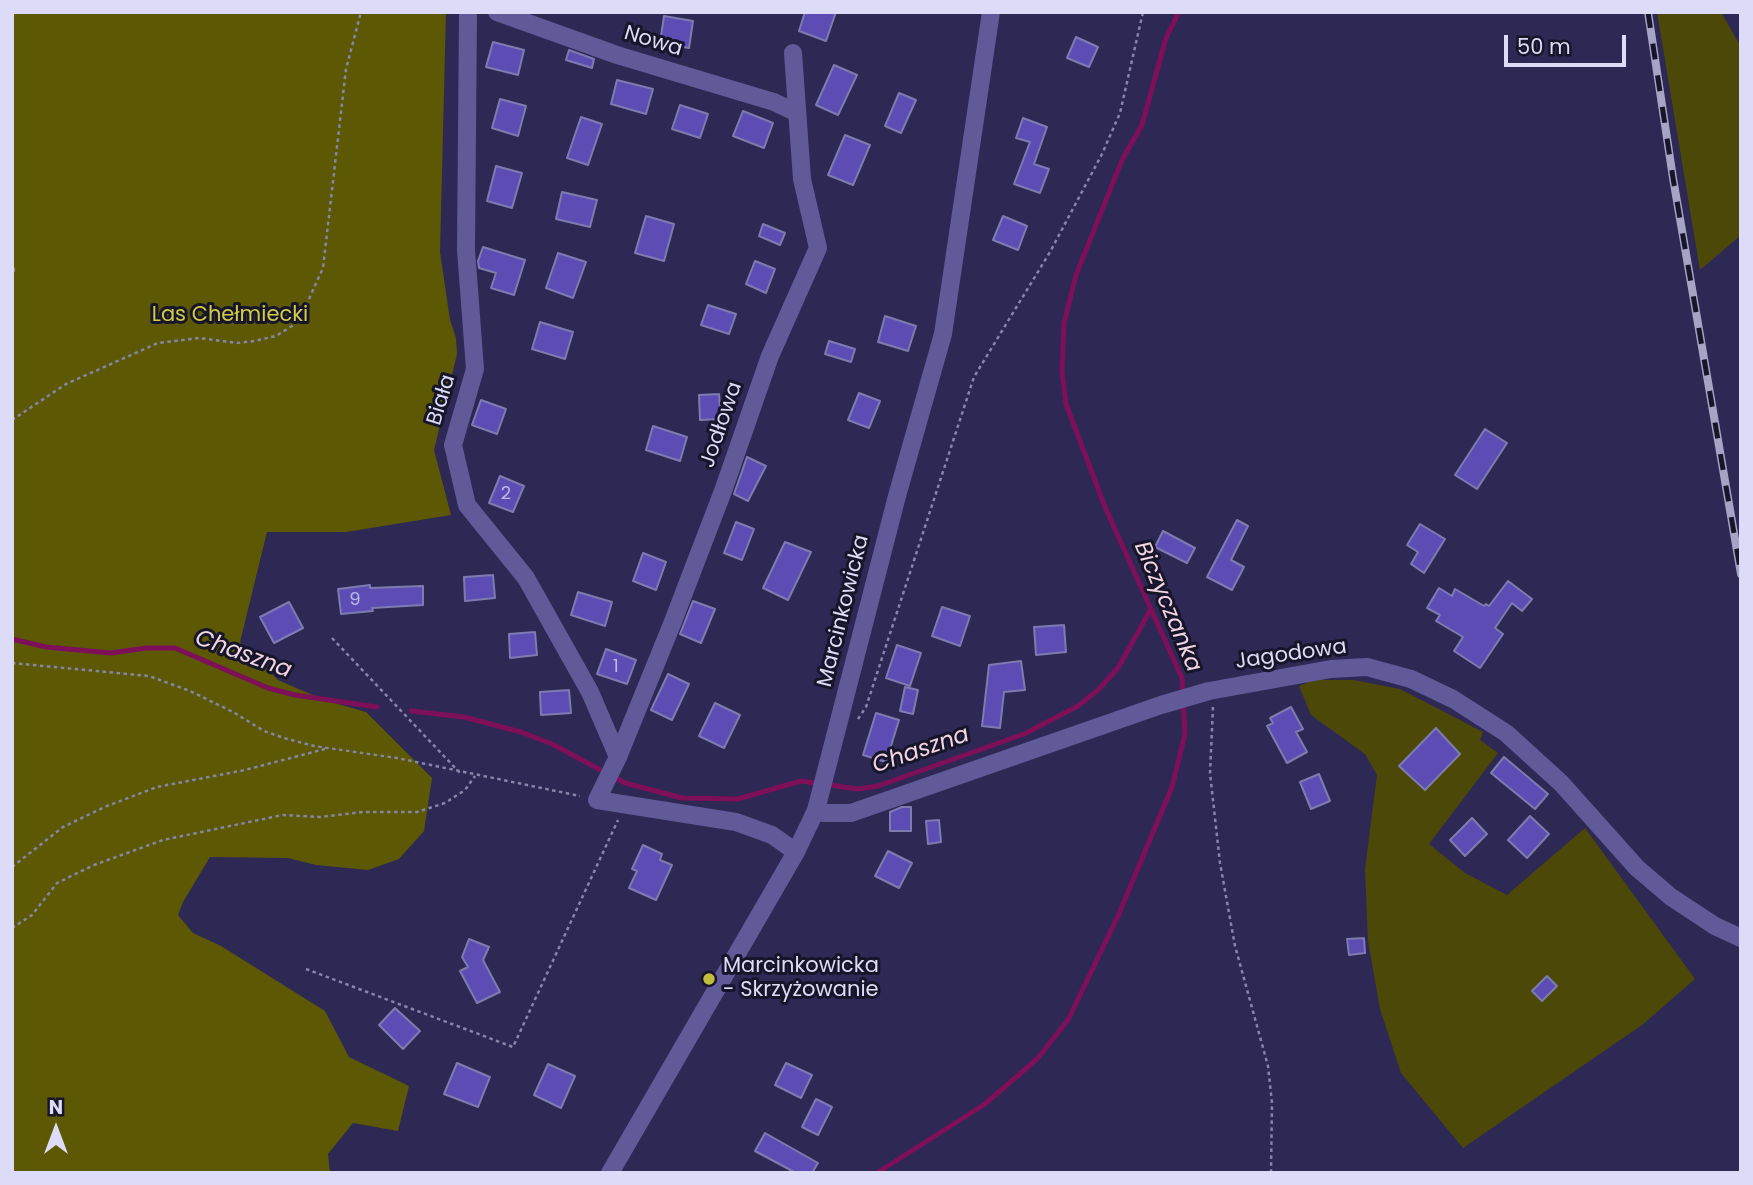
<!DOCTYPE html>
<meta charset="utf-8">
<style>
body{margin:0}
#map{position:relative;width:1753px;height:1185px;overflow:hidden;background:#2e2855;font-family:Poppins,sans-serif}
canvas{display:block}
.frame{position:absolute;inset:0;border:14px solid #dcdcf8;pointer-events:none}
.north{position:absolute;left:21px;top:1094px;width:70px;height:70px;-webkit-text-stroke:5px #171529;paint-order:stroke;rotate:0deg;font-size:19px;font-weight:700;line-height:28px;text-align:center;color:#dcdcf8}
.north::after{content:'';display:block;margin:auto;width:24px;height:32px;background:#dcdcf8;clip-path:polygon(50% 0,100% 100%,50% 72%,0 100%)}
.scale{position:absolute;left:1504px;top:35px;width:122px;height:32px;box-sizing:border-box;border:4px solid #dcdcf8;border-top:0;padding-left:9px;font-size:21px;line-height:24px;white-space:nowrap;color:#dcdcf8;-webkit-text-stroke:5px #171529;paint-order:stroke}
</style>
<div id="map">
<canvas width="1753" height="1185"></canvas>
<div class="frame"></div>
<div class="north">N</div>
<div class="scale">50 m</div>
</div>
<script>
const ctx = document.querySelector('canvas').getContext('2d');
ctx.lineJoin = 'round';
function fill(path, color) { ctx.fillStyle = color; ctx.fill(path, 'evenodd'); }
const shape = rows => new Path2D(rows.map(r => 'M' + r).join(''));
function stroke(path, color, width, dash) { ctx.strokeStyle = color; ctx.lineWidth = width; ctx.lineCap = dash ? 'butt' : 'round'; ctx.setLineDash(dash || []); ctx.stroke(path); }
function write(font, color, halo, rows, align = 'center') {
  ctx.font = font + ' Poppins,sans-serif'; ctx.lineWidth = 6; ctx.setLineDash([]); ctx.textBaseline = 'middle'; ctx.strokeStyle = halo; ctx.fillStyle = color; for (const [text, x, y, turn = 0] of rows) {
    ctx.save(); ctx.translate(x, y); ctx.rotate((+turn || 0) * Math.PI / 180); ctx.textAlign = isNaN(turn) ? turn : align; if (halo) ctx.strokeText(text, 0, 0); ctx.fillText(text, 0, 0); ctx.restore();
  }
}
fill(shape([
 [1657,12,1721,12,1741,47,1741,235,1700,270],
 [1313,680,1353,680,1400,689,1483,732,1480,740,1498,753,1429,844,1465,873,1507,895,1585,828,1695,979,1642,1025,1463,1148,1401,1073,1380,1009,1368,941,1365,869,1377,775,1365,754,1311,715,1299,686]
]), '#4c4908');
fill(shape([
 [12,12,446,12,440,252,450,320,456,338,457,354,434,450,451,515,346,532,267,532,240,642,278,680,324,700,366,712,432,778,424,831,399,859,368,870,316,865,288,858,210,857,183,902,178,915,193,933,221,946,325,1011,349,1057,409,1086,398,1131,353,1123,328,1154,330,1173,12,1173]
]), '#5c5804');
stroke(shape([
 [12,639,46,647,111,653,146,648,175,648,268,688,295,695,377,707],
 [411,711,464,717,521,732,552,744,625,783,682,798,738,799,801,781,858,789,878,786,1024,734,1078,706,1098,690,1118,668,1151,609],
 [877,1173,985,1104,1037,1059,1068,1020,1118,916,1172,787,1185,734,1182,678,1105,507,1066,404,1062,371,1064,323,1076,275,1122,160,1142,125,1166,38,1179,12]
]), '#7e0f59', 5);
const building = shape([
 [805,12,836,12,826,41,799,31,805,12],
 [664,16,693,21,689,48,660,43,664,16],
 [1076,37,1098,47,1089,67,1067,58,1076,37],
 [493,42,524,50,518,75,486,67,493,42],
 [569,50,594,59,592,68,566,60,569,50],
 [834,65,857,75,838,115,816,105,834,65],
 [617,80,653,89,646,114,611,104,617,80],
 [899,93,916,100,901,133,885,126,899,93],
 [500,99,526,106,518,136,492,128,500,99],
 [680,105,708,114,700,138,672,129,680,105],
 [743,111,773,123,764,148,733,136,743,111],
 [581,117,602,124,588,165,567,158,581,117],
 [1023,118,1047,127,1034,164,1049,169,1040,193,1014,184,1030,142,1016,138,1023,118],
 [845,135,870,145,853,185,828,175,845,135],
 [496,166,522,173,512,208,487,201,496,166],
 [562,192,597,200,590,227,556,219,562,192],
 [646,216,674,224,664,261,635,253,646,216],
 [1003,216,1027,226,1018,250,993,240,1003,216],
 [763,224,785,233,780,245,759,236,763,224],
 [483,247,525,260,514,295,491,288,496,273,479,268,478,261,483,247],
 [558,253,586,262,573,298,546,288,558,253],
 [755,261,775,269,766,293,746,284,755,261],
 [708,305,736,314,729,334,701,325,708,305],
 [885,316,916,326,908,351,878,342,885,316],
 [540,322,573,332,565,359,532,349,540,322],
 [829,341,855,349,851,362,825,354,829,341],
 [859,393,880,401,869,428,848,420,859,393],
 [719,394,721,419,700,420,699,395,719,394],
 [481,400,506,409,497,434,472,425,481,400],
 [653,426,687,437,680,461,646,450,653,426],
 [1485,429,1507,443,1477,489,1455,475,1485,429],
 [747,457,766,466,748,501,734,494,747,457],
 [500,476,524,486,513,512,489,503,500,476],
 [1237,520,1248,526,1231,560,1244,567,1232,590,1207,577,1237,520],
 [736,522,754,529,742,560,724,553,736,522],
 [1420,524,1445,539,1424,573,1411,564,1418,552,1407,545,1420,524],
 [1163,531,1195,548,1187,563,1155,547,1163,531],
 [785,542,811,552,788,600,763,588,785,542],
 [643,553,666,562,656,590,633,581,643,553],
 [493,575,495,598,465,601,464,577,493,575],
 [1508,581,1532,599,1522,611,1512,603,1495,628,1503,634,1480,668,1454,651,1463,637,1436,621,1440,615,1427,608,1439,588,1452,596,1455,589,1484,606,1486,604,1489,606,1508,581],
 [370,585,370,588,423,586,423,605,372,608,373,611,341,614,338,589,370,585],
 [578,592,612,602,605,626,571,615,578,592],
 [693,601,715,609,701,643,680,634,693,601],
 [289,602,303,628,274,643,260,617,289,602],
 [942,607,970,616,960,646,932,636,942,607],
 [1064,625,1066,652,1036,655,1034,627,1064,625],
 [535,632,537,655,510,658,509,634,535,632],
 [897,645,921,653,910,686,886,678,897,645],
 [606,649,636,660,627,684,597,674,606,649],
 [1021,661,1025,690,1004,692,1000,728,982,726,989,665,1021,661],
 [668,674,689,684,672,720,651,710,668,674],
 [905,687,918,690,913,714,900,711,905,687],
 [569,690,571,713,541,715,540,692,569,690],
 [715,703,740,715,724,748,699,736,715,703],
 [1291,707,1303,729,1296,732,1307,752,1287,763,1267,726,1273,723,1270,718,1291,707],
 [876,713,899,720,886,762,863,755,876,713],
 [1436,728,1460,754,1425,790,1399,766,1436,728],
 [1504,757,1548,794,1535,809,1491,773,1504,757],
 [1319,774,1330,801,1311,809,1300,782,1319,774],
 [902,807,911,807,911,831,890,831,890,812,902,807],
 [1530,816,1549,834,1527,858,1508,840,1530,816],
 [1472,818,1487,834,1465,856,1450,840,1472,818],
 [939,820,941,842,928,844,926,821,939,820],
 [643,845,662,854,660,860,672,865,656,900,629,888,637,871,632,869,643,845],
 [888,851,912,863,899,888,875,876,888,851],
 [1364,938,1365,953,1349,955,1347,939,1364,938],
 [469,939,489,947,483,960,500,992,477,1003,460,971,468,967,462,957,469,939],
 [1547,976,1557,986,1542,1001,1532,991,1547,976],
 [395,1008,420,1031,403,1049,379,1025,395,1008],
 [457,1063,490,1077,478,1107,444,1094,457,1063],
 [786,1063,812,1075,801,1098,775,1085,786,1063],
 [548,1064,575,1076,561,1108,534,1095,548,1064],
 [816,1099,832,1107,818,1135,802,1127,816,1099],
 [765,1133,818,1163,812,1173,796,1173,755,1151,765,1133]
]);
fill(building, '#5d4cb4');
stroke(building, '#7e7baf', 2);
stroke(shape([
 [12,261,14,271,12,278],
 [12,420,66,384,158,343,199,338,237,343,254,341,276,336,292,326,303,312,323,268,346,69,361,12],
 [332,638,460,773],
 [12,663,149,676,190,691,233,712,264,731,284,738,314,746,397,758,580,796],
 [1213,707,1210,773,1220,863,1235,946,1268,1066,1272,1103,1271,1173],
 [858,719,866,707,974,377,1050,252,1102,154,1120,113,1143,12],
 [12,867,63,827,107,806,157,787,245,770,325,749],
 [12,928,32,915,57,883,94,865,163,840,283,815,320,817,363,812,417,812,445,803,465,790,475,776],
 [306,969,513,1047,618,820]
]), '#8885a9', 2.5, [3.5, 3.5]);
stroke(shape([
 [468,12,466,250,475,369,453,445,467,505,526,578,590,692,618,757],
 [497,12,617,55,774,102,797,113],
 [793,53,802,179,818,248,770,356,723,491,672,624,618,757,597,800,736,822,772,835,796,852],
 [816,810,824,813,851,813,1161,705,1209,691,1331,669,1367,667,1411,679,1453,699,1506,733,1561,783,1637,868,1671,897,1715,926,1741,938],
 [610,1173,796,852,816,810,897,496,943,334,991,12]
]), '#605a98', 18);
const rail = shape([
 [1648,12,1673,178,1741,574]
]);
stroke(rail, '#a6a4c5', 8);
stroke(rail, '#171529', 5, [16]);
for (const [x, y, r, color] of [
 [709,979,7,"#c3bd3e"]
]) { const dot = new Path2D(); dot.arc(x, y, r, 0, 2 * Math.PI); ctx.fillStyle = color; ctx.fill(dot); stroke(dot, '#171529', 2.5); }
write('18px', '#bcb8e7', null, [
 ["2",506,494],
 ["9",355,600],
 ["1",616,667]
]);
write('21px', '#dcdcf8', '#171529', [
 ["Nowa",653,42,17],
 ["Biała",442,400,-73],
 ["Jodłowa",722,425,-71],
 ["Marcinkowicka",844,611,-76],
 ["Jagodowa",1291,655,-8]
]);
write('21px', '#d2cb46', '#171529', [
 ["Las Chełmiecki",230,316]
]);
write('21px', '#dcdcf8', '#171529', [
 ["Marcinkowicka",723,967],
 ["- Skrzyżowanie",723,991]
], 'left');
write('italic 23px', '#f2d5e3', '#171529', [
 ["Biczyczanka",1167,607,67],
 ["Chaszna",243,655,20],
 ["Chaszna",921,751,-19]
]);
</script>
